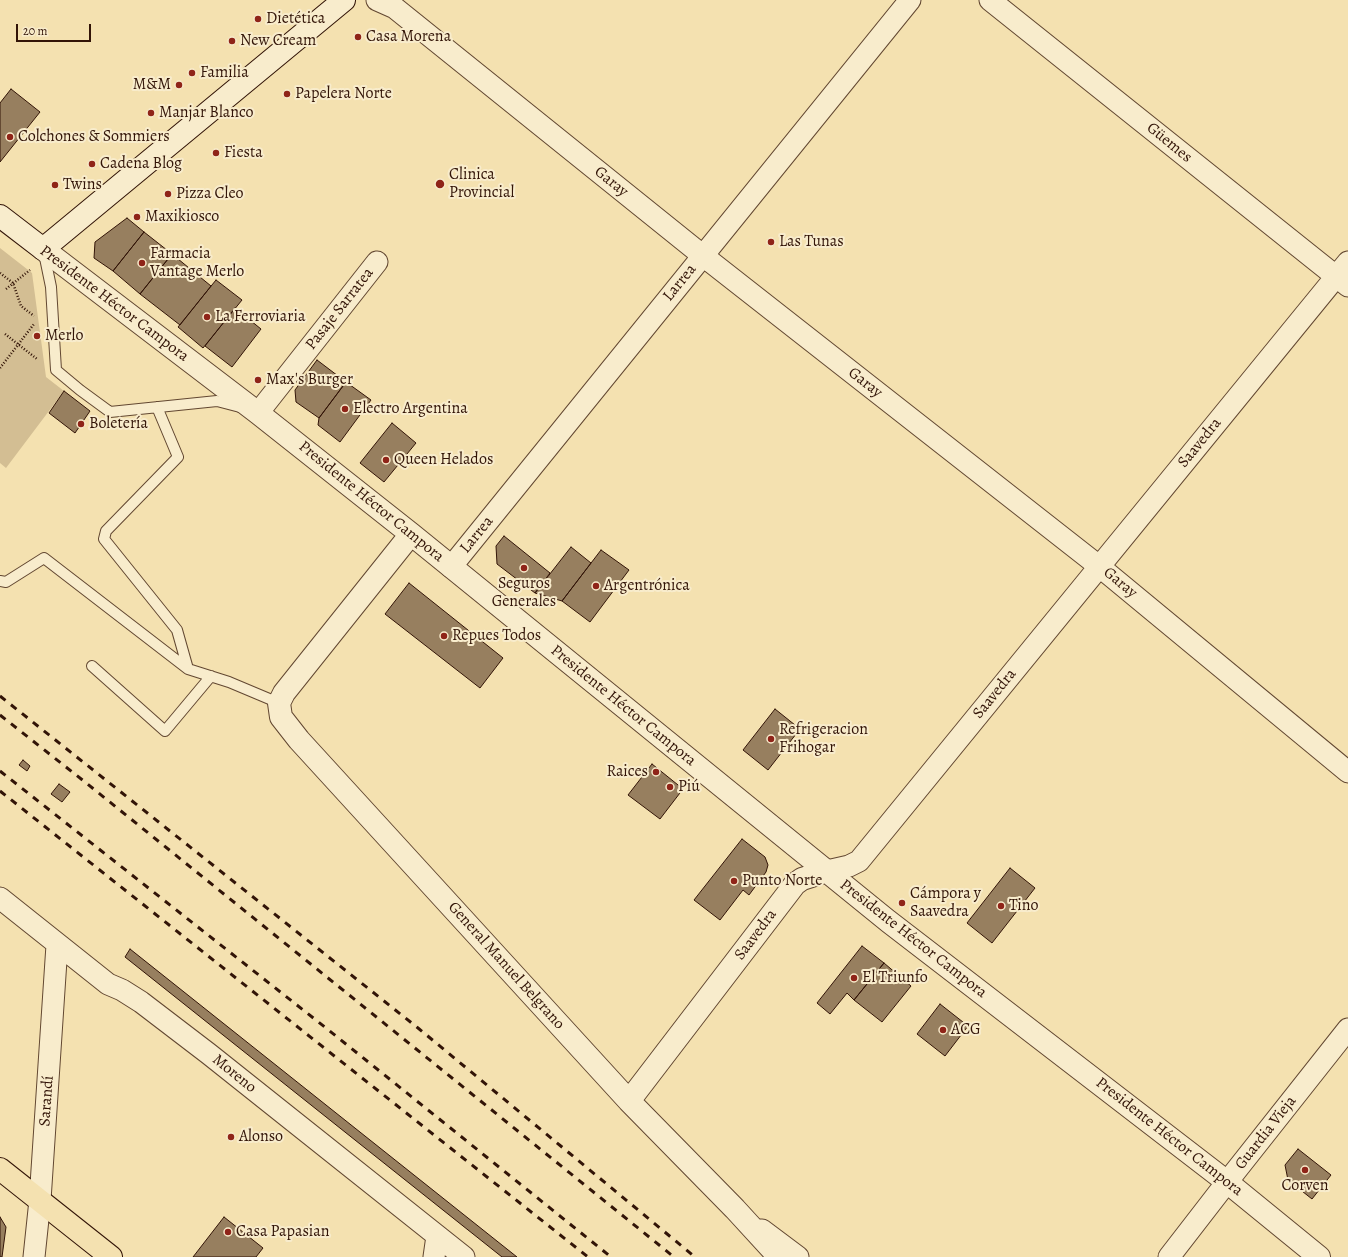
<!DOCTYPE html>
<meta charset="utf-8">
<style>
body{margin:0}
#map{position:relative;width:1348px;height:1257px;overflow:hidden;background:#f4e1b0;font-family:Alegreya,serif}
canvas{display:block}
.scale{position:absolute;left:16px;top:24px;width:75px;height:18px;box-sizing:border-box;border:2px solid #321407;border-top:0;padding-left:5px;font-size:12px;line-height:14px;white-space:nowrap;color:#321407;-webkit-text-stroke:3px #f8eccc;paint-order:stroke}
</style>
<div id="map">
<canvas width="1348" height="1257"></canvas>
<div class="scale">20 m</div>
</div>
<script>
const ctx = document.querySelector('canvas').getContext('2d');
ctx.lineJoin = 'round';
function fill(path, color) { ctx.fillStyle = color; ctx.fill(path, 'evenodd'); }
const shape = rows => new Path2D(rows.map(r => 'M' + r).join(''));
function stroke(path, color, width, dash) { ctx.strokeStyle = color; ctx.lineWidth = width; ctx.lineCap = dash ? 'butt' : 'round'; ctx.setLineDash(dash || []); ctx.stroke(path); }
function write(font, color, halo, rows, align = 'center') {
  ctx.font = font + ' Alegreya,serif'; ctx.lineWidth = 4; ctx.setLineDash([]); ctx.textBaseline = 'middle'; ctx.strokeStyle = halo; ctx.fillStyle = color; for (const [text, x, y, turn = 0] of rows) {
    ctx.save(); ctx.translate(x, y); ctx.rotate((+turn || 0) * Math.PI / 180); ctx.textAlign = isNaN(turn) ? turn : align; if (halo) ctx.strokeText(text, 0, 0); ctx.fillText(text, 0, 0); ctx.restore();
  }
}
fill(shape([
 [0,248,32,273,46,377,64,391,6,468,0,463]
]), '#d3be93');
const building = shape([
 [11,89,40,112,0,162,0,103,11,89],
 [127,218,144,232,113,271,94,258,95,242,127,218],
 [144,232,172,254,140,294,113,271,144,232],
 [172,254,211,286,180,325,140,294,172,254],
 [216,280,242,300,203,348,178,327,216,280],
 [235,308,261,329,232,367,205,346,235,308],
 [317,360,346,382,319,418,296,402,295,390,317,360],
 [346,382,371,400,340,442,318,425,319,418,346,382],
 [64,391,90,411,75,433,49,413,64,391],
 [392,423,416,443,384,482,360,463,392,423],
 [504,536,550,573,535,593,497,564,496,546,504,536],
 [571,547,591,563,562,601,535,593,571,547],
 [601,550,629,570,590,622,562,601,601,550],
 [409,583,503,658,480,688,385,614,409,583],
 [775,709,800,729,768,770,743,750,775,709],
 [23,760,30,766,27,771,19,765,23,760],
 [652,764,683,789,660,819,628,795,652,764],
 [59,784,70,792,62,802,51,794,59,784],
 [742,839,765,857,768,865,766,872,749,895,743,890,720,920,694,900,742,839],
 [1010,868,1035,888,992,943,967,923,1010,868],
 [862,946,884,963,854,1000,847,993,830,1014,817,1003,862,946],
 [130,949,517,1257,502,1257,125,957,130,949],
 [884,963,911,986,882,1022,854,1000,884,963],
 [940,1004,968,1026,945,1056,917,1034,940,1004],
 [1298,1149,1331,1175,1312,1199,1288,1180,1285,1165,1298,1149],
 [0,1217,6,1227,2,1257,0,1257,0,1217],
 [224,1217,263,1248,256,1257,193,1257,224,1217]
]);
fill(building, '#977f5f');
stroke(building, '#321407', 1);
const service = shape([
 [44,253,51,287,56,370,80,390,110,412,217,401,240,407],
 [157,407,178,457,106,531,104,539,177,630,188,669],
 [0,581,6,582,44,558,188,669,229,682,279,703],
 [92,666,165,731,211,676]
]);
const minor = shape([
 [377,0,395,8,702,255,1100,567,1348,772],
 [990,0,1348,286],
 [258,413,377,262],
 [451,567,910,0],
 [827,871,849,866,859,861,1348,262],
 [0,898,108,984,122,990,141,1002,209,1054,464,1257],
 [762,1230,798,1257],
 [34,1257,40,1200,57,945],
 [434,1257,437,1236],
 [1169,1257,1227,1182,1348,1029]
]);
const tertiary = shape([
 [43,249,258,413,411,534,888,921,1227,1182,1319,1257],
 [411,534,284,693,279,703,281,717,299,740,629,1101,735,1209,779,1257],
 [629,1101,795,884,802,879,827,871]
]);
const secondary = shape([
 [0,216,43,249,344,0]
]);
const primary = shape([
 [0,1169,111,1257]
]);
stroke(service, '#624731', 12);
stroke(minor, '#624731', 23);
stroke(tertiary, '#624731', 24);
stroke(secondary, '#321407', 24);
stroke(primary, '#321407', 24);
stroke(shape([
 [0,273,13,283,21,306,34,316],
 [6,289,30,270],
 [5,334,37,359],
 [0,368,34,324]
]), '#321407', 2.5, [1, 2]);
stroke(service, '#f8eccc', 10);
stroke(minor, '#f8eccc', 21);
stroke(tertiary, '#f8eccc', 22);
stroke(secondary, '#f8eccc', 22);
stroke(primary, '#f4e1b0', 22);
stroke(shape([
 [0,696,418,1028,695,1257],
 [0,715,85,782,674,1257],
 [0,771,326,1028,611,1257],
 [0,791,588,1257]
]), '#321407', 3, [7, 7]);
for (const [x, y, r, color] of [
 [258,19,4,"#8f2418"],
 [358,37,4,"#8f2418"],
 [232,41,4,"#8f2418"],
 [192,73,4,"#8f2418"],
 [179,85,4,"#8f2418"],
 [287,94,4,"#8f2418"],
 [151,113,4,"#8f2418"],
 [10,137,4,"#8f2418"],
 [216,153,4,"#8f2418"],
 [92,164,4,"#8f2418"],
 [440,184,5,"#8f2418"],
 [55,185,4,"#8f2418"],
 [168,194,4,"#8f2418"],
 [137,217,4,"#8f2418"],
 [771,242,4,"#8f2418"],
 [142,263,4,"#8f2418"],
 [207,317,4,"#8f2418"],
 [37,336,4,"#8f2418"],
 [258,380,4,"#8f2418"],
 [345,409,4,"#8f2418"],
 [81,424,4,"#8f2418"],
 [386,460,4,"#8f2418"],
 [524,568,4,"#8f2418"],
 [596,586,4,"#8f2418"],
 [444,636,4,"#8f2418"],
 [771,739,4,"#8f2418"],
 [656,772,4,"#8f2418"],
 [670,787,4,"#8f2418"],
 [734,881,4,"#8f2418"],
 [902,903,4,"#8f2418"],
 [1001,906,4,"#8f2418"],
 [854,978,4,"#8f2418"],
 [943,1030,4,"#8f2418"],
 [231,1137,4,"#8f2418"],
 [1305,1170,4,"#8f2418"],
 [228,1232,4,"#8f2418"]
]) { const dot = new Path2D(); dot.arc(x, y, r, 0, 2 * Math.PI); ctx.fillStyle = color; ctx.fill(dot); stroke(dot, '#f8eccc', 1.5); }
write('16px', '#321407', '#f8eccc', [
 ["Dietética",266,19],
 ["Casa Morena",366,37],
 ["New Cream",240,41],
 ["Familia",200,73],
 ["M&M",171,85,"right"],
 ["Papelera Norte",295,94],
 ["Manjar Blanco",159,113],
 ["Colchones & Sommiers",18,137],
 ["Fiesta",224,153],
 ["Cadena Blog",100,164],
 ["Clinica",449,175],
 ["Provincial",449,193],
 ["Twins",63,185],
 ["Pizza Cleo",176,194],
 ["Maxikiosco",145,217],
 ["Las Tunas",779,242],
 ["Farmacia",150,254],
 ["Vantage Merlo",150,272],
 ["La Ferroviaria",215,317],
 ["Merlo",45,336],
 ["Max's Burger",266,380],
 ["Electro Argentina",353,409],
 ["Boletería",89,424],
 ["Queen Helados",394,460],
 ["Seguros",524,584,"center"],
 ["Generales",524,602,"center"],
 ["Argentrónica",604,586],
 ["Repues Todos",452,636],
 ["Refrigeracion",779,730],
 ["Frihogar",779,748],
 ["Raices",648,772,"right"],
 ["Piú",678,787],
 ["Punto Norte",742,881],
 ["Cámpora y",910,894],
 ["Saavedra",910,912],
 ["Tino",1009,906],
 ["El Triunfo",862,978],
 ["ACG",951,1030],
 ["Alonso",239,1137],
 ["Corven",1305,1186,"center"],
 ["Casa Papasian",236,1232]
], 'left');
write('16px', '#321407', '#f8eccc', [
 ["Güemes",1169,143,39],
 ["Garay",611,182,39],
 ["Larrea",680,283,-51],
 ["Presidente Héctor Campora",114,304,37],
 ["Pasaje Sarratea",340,309,-52],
 ["Garay",865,383,38],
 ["Saavedra",1200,443,-51],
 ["Presidente Héctor Campora",371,502,39],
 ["Larrea",477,535,-51],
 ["Garay",1120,583,40],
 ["Saavedra",995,694,-51],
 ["Presidente Héctor Campora",623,706,39],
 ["Saavedra",756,935,-53],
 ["Presidente Héctor Campora",913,939,38],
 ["General Manuel Belgrano",506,966,48],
 ["Moreno",234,1074,39],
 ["Sarandí",47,1101,-86],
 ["Guardia Vieja",1266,1133,-52],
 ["Presidente Héctor Campora",1169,1137,38]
]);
</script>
